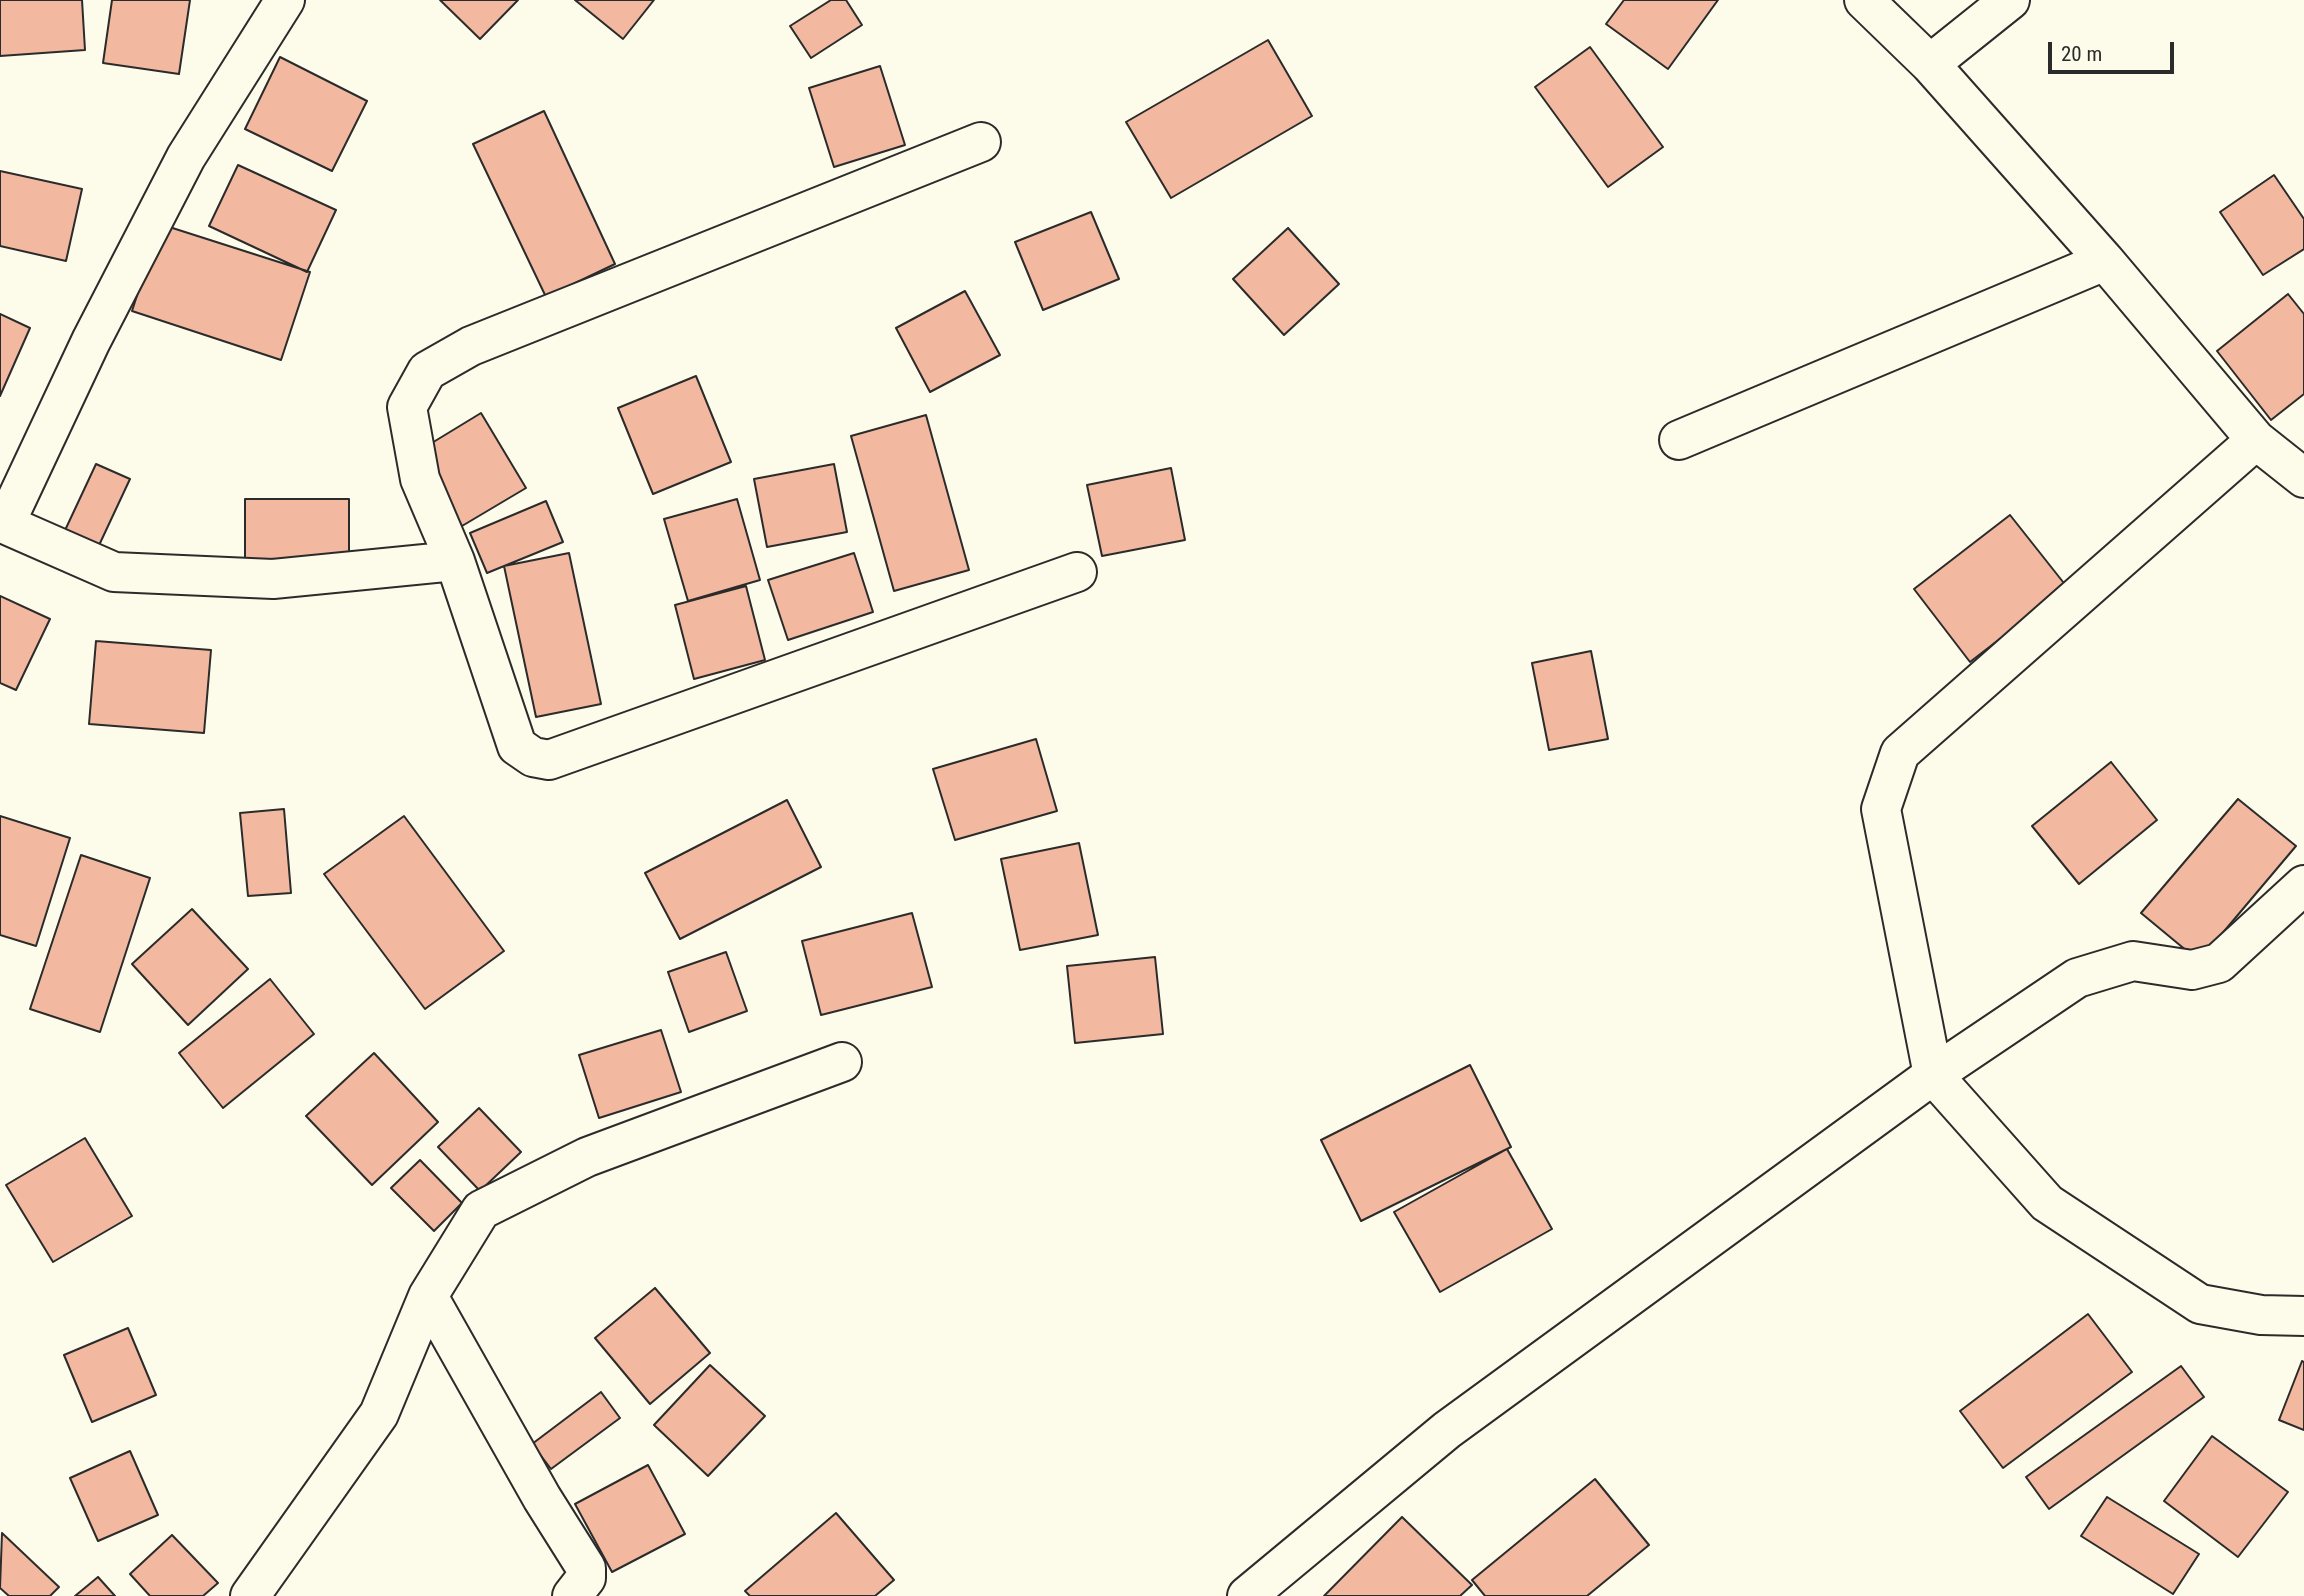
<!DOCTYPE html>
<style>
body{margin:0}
#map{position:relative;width:2304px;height:1596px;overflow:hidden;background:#fdfbea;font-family:"Roboto Condensed",sans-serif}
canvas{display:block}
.scale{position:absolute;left:2048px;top:42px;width:126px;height:32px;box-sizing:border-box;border:4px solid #2b2b2b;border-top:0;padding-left:9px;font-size:21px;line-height:24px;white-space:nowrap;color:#2b2b2b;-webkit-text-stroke:5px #fdfbea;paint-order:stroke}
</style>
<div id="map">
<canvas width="2304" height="1596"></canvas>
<div class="scale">20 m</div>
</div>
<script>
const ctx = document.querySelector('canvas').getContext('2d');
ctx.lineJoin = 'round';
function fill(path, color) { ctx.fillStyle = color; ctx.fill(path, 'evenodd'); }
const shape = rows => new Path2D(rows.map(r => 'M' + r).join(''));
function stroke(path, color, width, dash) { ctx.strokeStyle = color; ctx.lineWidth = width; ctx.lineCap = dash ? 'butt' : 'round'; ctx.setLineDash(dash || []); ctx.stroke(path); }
const building = shape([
 [0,0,82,0,85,50,0,56,0,0],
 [112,0,190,0,179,74,103,63,112,0],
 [440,0,518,0,480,39,440,0],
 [575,0,654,0,623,39,575,0],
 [831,0,846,0,862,25,811,58,790,26,831,0],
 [1624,0,1718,0,1668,69,1606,24,1624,0],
 [1268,40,1312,116,1171,198,1126,122,1268,40],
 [1590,47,1663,147,1608,187,1535,87,1590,47],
 [280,57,367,101,332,171,245,129,280,57],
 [880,66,905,145,834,167,809,88,880,66],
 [544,111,615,264,546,297,473,144,544,111],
 [238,165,336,210,307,272,209,226,238,165],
 [0,171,82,189,66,261,0,246,0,171],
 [2274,175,2304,219,2304,249,2263,275,2220,212,2274,175],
 [1091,212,1119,279,1043,310,1015,242,1091,212],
 [160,224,310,272,281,360,132,311,160,224],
 [1288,228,1339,284,1284,335,1233,279,1288,228],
 [965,291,1000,355,930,392,896,328,965,291],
 [2288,294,2304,314,2304,394,2271,420,2217,351,2288,294],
 [0,314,30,328,0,396,0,314],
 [696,376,731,462,653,494,618,408,696,376],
 [481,413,526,488,462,526,417,452,481,413],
 [926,415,969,570,894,591,851,436,926,415],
 [96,464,130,479,94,556,60,541,96,464],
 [834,464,847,532,767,547,754,479,834,464],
 [1171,468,1185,540,1102,556,1087,485,1171,468],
 [245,499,349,499,349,564,245,564,245,499],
 [737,499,760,580,688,601,664,519,737,499],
 [546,501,563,542,487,573,470,533,546,501],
 [2010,515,2067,587,1970,662,1914,589,2010,515],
 [569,553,601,704,536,717,504,566,569,553],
 [854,553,873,612,788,640,768,580,854,553],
 [746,586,765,660,694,679,675,605,746,586],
 [0,596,50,619,16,690,0,683,0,596],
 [96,641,211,650,204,733,89,724,96,641],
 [1591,651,1608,739,1549,750,1532,663,1591,651],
 [1036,739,1057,811,955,840,933,769,1036,739],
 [2111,762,2157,820,2079,884,2032,826,2111,762],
 [2238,799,2296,846,2199,961,2141,913,2238,799],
 [787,800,821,867,680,939,645,873,787,800],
 [284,809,291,893,248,896,240,813,284,809],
 [0,816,70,838,36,946,0,935,0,816],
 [404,816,504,951,425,1009,324,874,404,816],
 [1079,843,1098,935,1020,950,1001,859,1079,843],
 [81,855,150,878,100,1032,30,1009,81,855],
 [192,909,248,969,188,1025,132,964,192,909],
 [912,913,932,987,821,1015,802,941,912,913],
 [726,952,747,1011,689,1032,668,972,726,952],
 [1155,957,1163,1034,1075,1043,1067,966,1155,957],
 [270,979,314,1034,223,1108,179,1053,270,979],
 [661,1030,681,1092,599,1118,579,1055,661,1030],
 [374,1053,438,1122,372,1185,306,1116,374,1053],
 [1470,1065,1511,1147,1361,1221,1321,1140,1470,1065],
 [479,1108,521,1152,480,1191,438,1147,479,1108],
 [85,1138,132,1216,53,1262,6,1185,85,1138],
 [1507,1149,1552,1229,1440,1292,1394,1212,1507,1149],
 [420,1160,462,1203,434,1231,391,1188,420,1160],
 [655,1288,710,1353,650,1404,595,1338,655,1288],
 [2088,1314,2132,1372,2003,1468,1960,1411,2088,1314],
 [128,1328,156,1395,92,1422,64,1355,128,1328],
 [2302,1361,2304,1362,2304,1430,2279,1420,2302,1361],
 [710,1365,765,1416,708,1476,654,1425,710,1365],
 [2181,1366,2204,1397,2049,1509,2026,1477,2181,1366],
 [601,1392,620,1418,551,1469,532,1444,601,1392],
 [2212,1436,2288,1492,2238,1557,2164,1501,2212,1436],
 [130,1451,158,1515,98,1541,70,1478,130,1451],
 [648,1465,685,1534,612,1572,575,1504,648,1465],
 [1595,1479,1649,1545,1587,1596,1485,1596,1472,1580,1595,1479],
 [2107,1497,2199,1554,2173,1594,2081,1536,2107,1497],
 [836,1513,894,1580,875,1596,750,1596,745,1591,836,1513],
 [1402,1517,1472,1585,1460,1596,1324,1596,1402,1517],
 [2,1533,59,1587,50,1596,9,1596,0,1588,2,1533],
 [172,1535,218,1583,203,1596,150,1596,130,1574,172,1535],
 [98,1577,115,1596,75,1596,98,1577]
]);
fill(building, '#f2b8a0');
stroke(building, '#2b2b2b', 2);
const minor = shape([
 [1864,0,1930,64,2105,261,2256,440,2304,478],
 [1930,64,2010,0],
 [1679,440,2105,261],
 [2256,440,1900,753,1881,809,1933,1075,2047,1203,2200,1304,2261,1315,2304,1316],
 [0,522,114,572,273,579,455,561,517,746,533,757,549,760,1077,572],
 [5,524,91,341,186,157,285,0],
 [455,561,420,479,407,407,427,371,471,346,981,142],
 [428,1296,542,1498,586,1568,586,1578,572,1596],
 [250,1596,379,1414,428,1296,481,1210,587,1157,842,1062],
 [1247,1596,1447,1430,1933,1075,2077,978,2133,961,2192,970,2219,963,2304,885]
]);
stroke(minor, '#2b2b2b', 42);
stroke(minor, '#fdfbea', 38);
</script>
